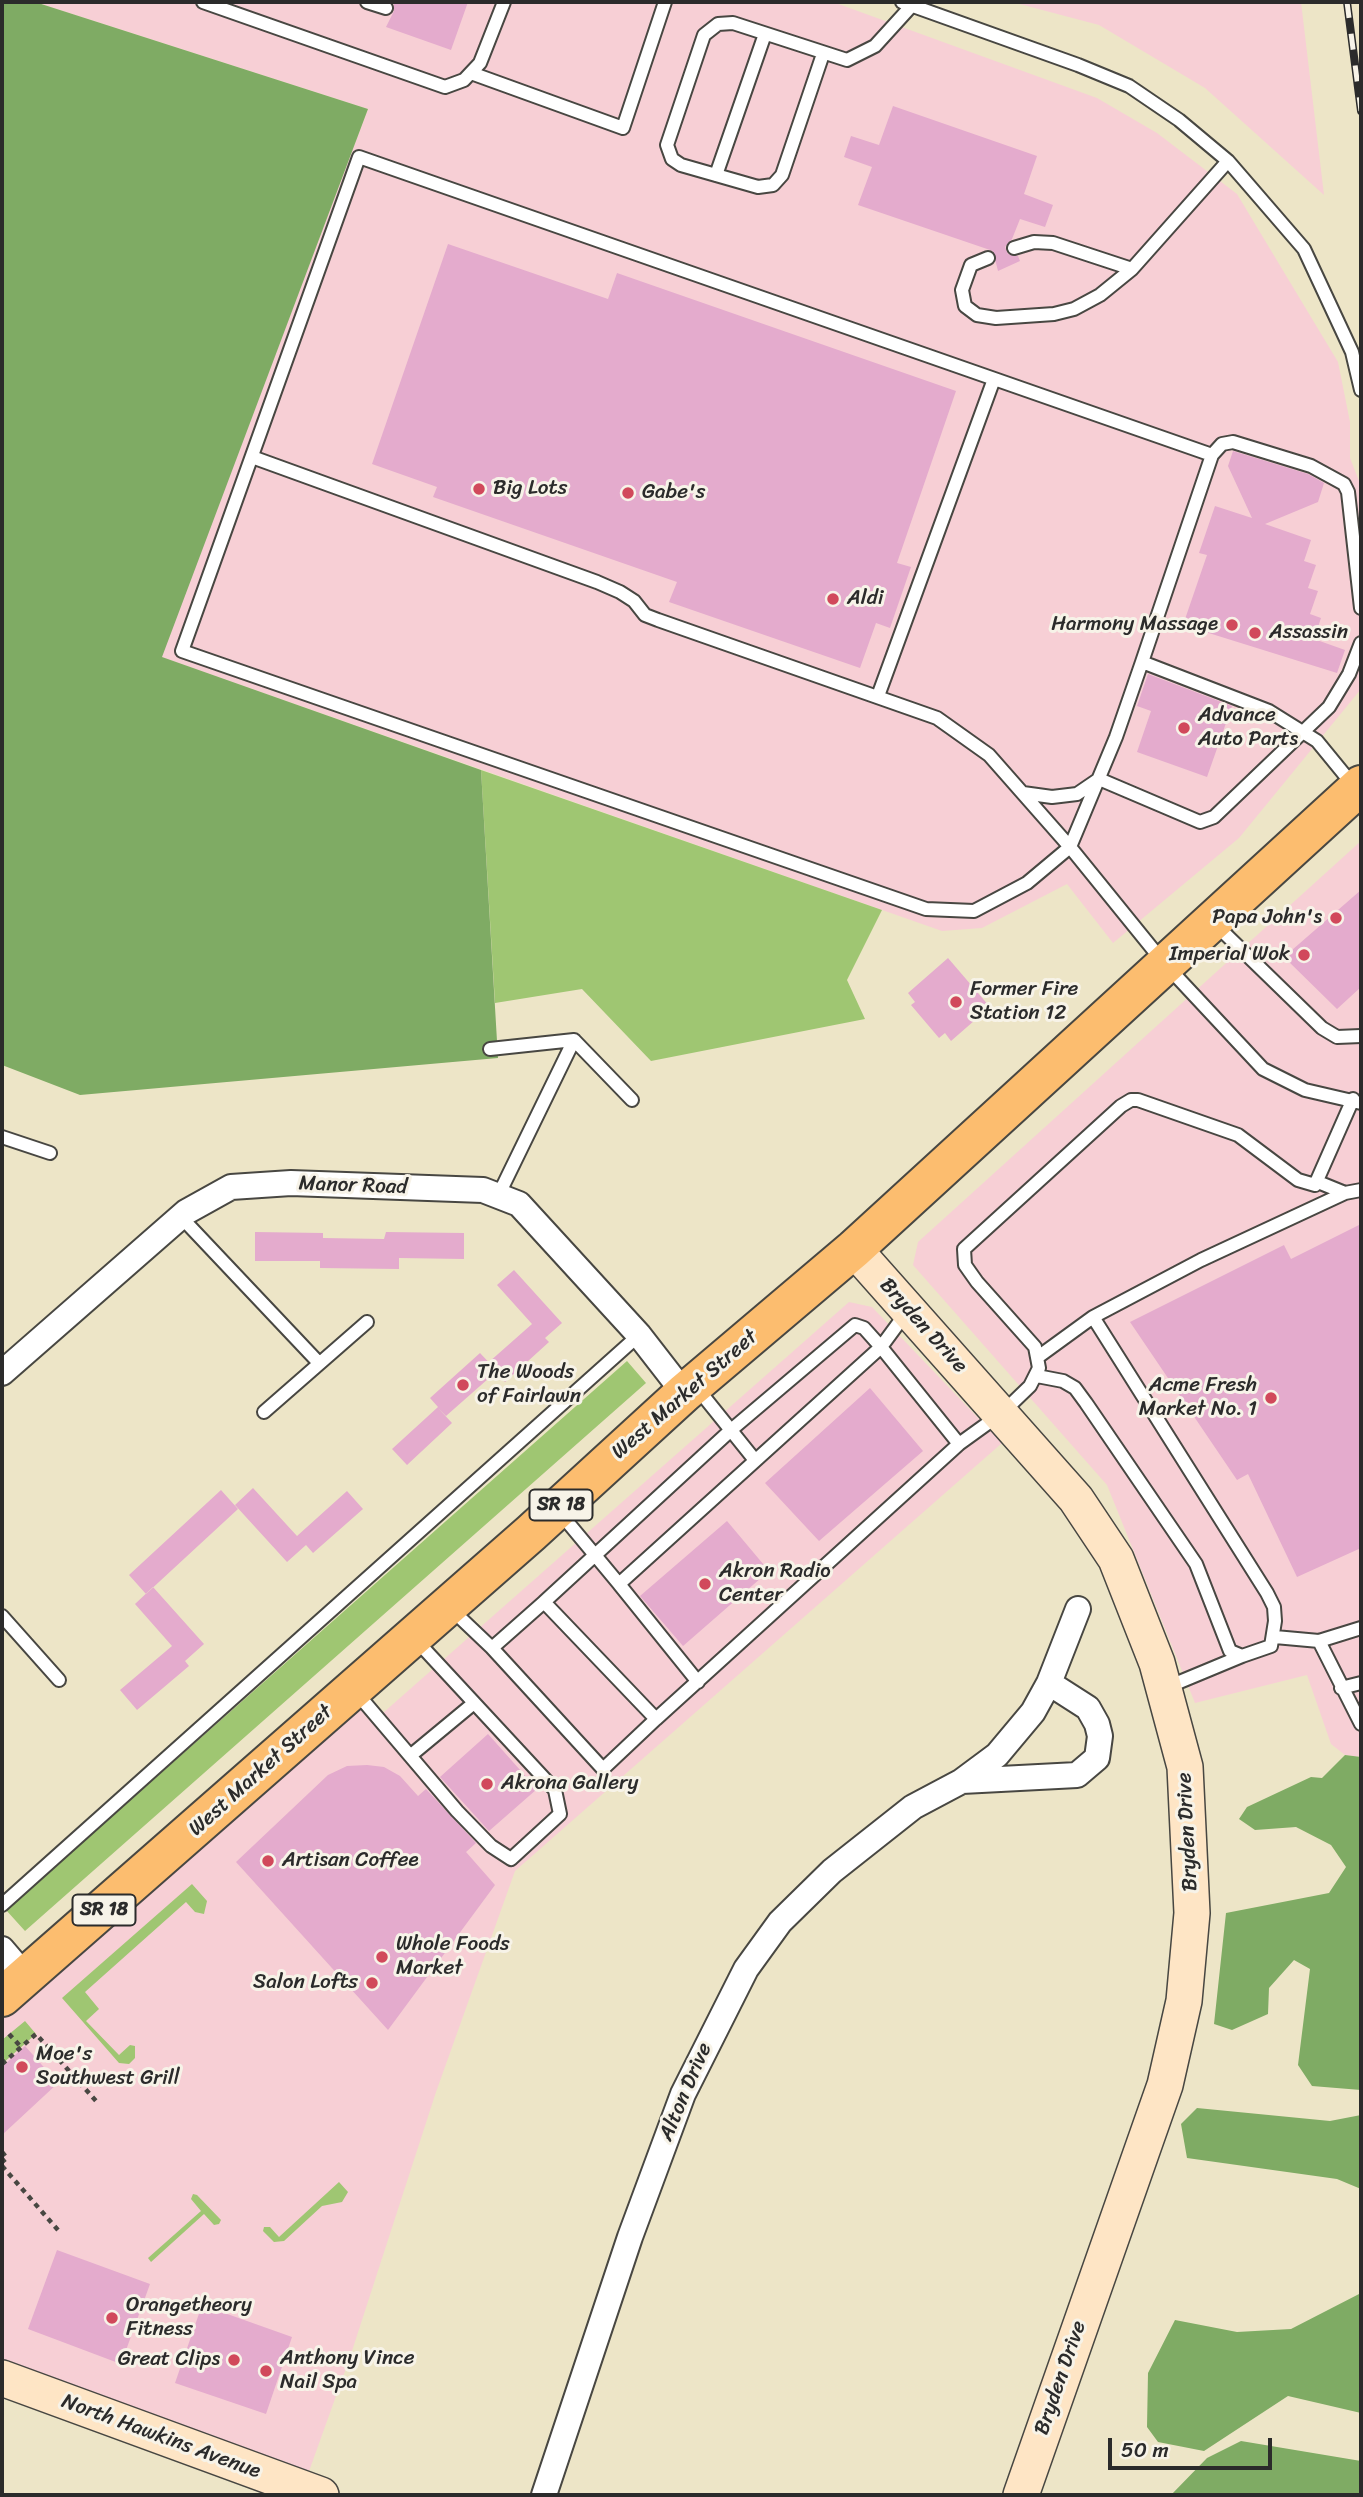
<!DOCTYPE html>
<style>
body{margin:0}
#map{position:relative;width:1363px;height:2497px;overflow:hidden;background:#ede5c7;font-family:Sriracha,sans-serif}
canvas{display:block}
.frame{position:absolute;inset:0;border:4px solid #2b2b2b;pointer-events:none}
.scale{position:absolute;left:1108px;top:2438px;width:164px;height:32px;box-sizing:border-box;border:4px solid #2b2b2b;border-top:0;padding-left:9px;font-size:21px;line-height:24px;white-space:nowrap;color:#2b2b2b;-webkit-text-stroke:5px #f7f3e8;paint-order:stroke}
</style>
<div id="map">
<canvas width="1363" height="2497"></canvas>
<div class="frame"></div>
<div class="scale">50 m</div>
</div>
<script>
const ctx = document.querySelector('canvas').getContext('2d');
ctx.lineJoin = 'round';
function fill(path, color) { ctx.fillStyle = color; ctx.fill(path, 'evenodd'); }
const shape = rows => new Path2D(rows.map(r => 'M' + r).join(''));
function stroke(path, color, width, dash) { ctx.strokeStyle = color; ctx.lineWidth = width; ctx.lineCap = dash ? 'butt' : 'round'; ctx.setLineDash(dash || []); ctx.stroke(path); }
function write(font, color, halo, rows, align = 'center') {
  ctx.font = font + ' Sriracha,sans-serif'; ctx.lineWidth = 6; ctx.setLineDash([]); ctx.textBaseline = 'middle'; ctx.strokeStyle = halo; ctx.fillStyle = color; for (const [text, x, y, turn = 0] of rows) {
    ctx.save(); ctx.translate(x, y); ctx.rotate((+turn || 0) * Math.PI / 180); ctx.textAlign = isNaN(turn) ? turn : align; if (halo) ctx.strokeText(text, 0, 0); ctx.fillText(text, 0, 0); ctx.restore();
  }
}
fill(shape([
 [35,2,833,2,1097,98,1157,133,1237,194,1338,362,1350,422,1350,458,1361,486,1361,689,1239,838,1113,943,1067,884,982,928,942,931,161,657,368,109],
 [1012,2,1301,2,1324,195,1205,88,1099,25],
 [1361,841,1361,1757,1345,1755,1331,1744,1307,1675,1195,1703,1107,1485,913,1265,918,1242],
 [849,1302,872,1307,1002,1443,515,1871,436,2092,350,2357,303,2488,2,2377,2,1949,26,1977,350,1692,375,1720]
]), '#f7cfd5');
fill(shape([
 [481,770,882,910,847,980,865,1019,651,1061,582,989,495,1003],
 [627,1361,646,1383,25,1931,6,1910],
 [192,1884,207,1901,204,1914,195,1912,186,1902,85,1992,99,2009,86,2021,119,2055,130,2045,135,2046,135,2058,129,2064,119,2063,62,1998],
 [25,2021,36,2034,2,2064,2,2040],
 [339,2182,348,2192,342,2202,322,2206,284,2241,274,2242,263,2231,264,2227,270,2227,279,2237],
 [193,2194,197,2195,221,2220,219,2224,214,2225,204,2214,151,2262,148,2258,201,2211,191,2199]
]), '#9fc672');
fill(shape([
 [2,2,35,2,368,109,162,657,481,770,498,1058,80,1095,2,1065],
 [1345,1755,1361,1757,1361,2090,1312,2086,1298,2065,1310,1969,1294,1960,1269,1988,1268,2014,1232,2030,1214,2024,1226,1913,1329,1893,1346,1867,1331,1845,1296,1827,1255,1830,1239,1819,1247,1807,1311,1777,1322,1778],
 [1197,2108,1330,2121,1361,2115,1361,2189,1337,2179,1187,2158,1181,2124],
 [1361,2293,1361,2413,1288,2396,1204,2451,1158,2442,1147,2427,1148,2373,1175,2320,1237,2332,1291,2329],
 [1241,2441,1361,2461,1361,2495,1171,2495,1207,2458]
]), '#7fab64');
fill(shape([
 [394,2,468,2,451,50,386,27,394,11],
 [893,106,1037,156,1024,194,1053,205,1045,227,1020,219,1012,239,1005,247,1008,254,1018,256,1020,261,998,271,993,251,858,205,872,167,844,157,851,136,879,145],
 [448,244,608,299,617,273,956,391,897,563,911,567,890,628,876,623,860,668,669,602,677,582,433,497,437,487,372,464],
 [1233,451,1308,474,1324,483,1318,502,1265,524,1311,540,1304,561,1316,565,1308,588,1318,591,1310,614,1321,618,1314,639,1345,650,1337,673,1183,625,1207,555,1199,553,1215,506,1252,518,1228,466],
 [1148,674,1232,706,1207,777,1137,752,1151,711,1137,706],
 [1361,890,1361,987,1337,1009,1284,957],
 [948,958,990,1007,951,1041,945,1033,939,1038,911,1005,915,1002,908,993],
 [1361,1224,1361,1548,1297,1577,1248,1474,1237,1480,1130,1322,1284,1245,1291,1259],
 [255,1232,323,1233,323,1238,384,1239,386,1232,464,1233,464,1259,399,1258,399,1269,320,1268,320,1261,255,1261],
 [514,1270,562,1323,545,1338,549,1342,505,1382,489,1362,532,1324,497,1285],
 [480,1353,497,1371,446,1416,438,1408,452,1423,407,1465,392,1449,438,1407,430,1398],
 [870,1388,923,1451,819,1541,765,1483],
 [253,1488,297,1536,347,1491,363,1509,313,1553,306,1545,287,1562,235,1505],
 [221,1490,238,1509,146,1594,129,1575],
 [727,1521,769,1571,683,1646,640,1596],
 [153,1587,204,1644,185,1661,189,1666,137,1710,120,1690,172,1646,135,1604],
 [488,1734,537,1789,489,1831,440,1777],
 [367,1765,384,1767,400,1776,418,1796,426,1789,476,1843,466,1852,495,1885,388,2030,236,1862,328,1775,347,1766],
 [25,2046,58,2083,2,2135,2,2067],
 [57,2250,150,2284,121,2364,28,2329],
 [202,2305,292,2337,266,2414,175,2383]
]), '#e4abcd');
const lane = shape([
 [203,2,445,87,464,80,480,63,504,2],
 [367,2,386,8],
 [902,2,1078,65,1129,86,1179,120,1228,161,1304,249,1352,352,1361,390],
 [823,54,782,175,773,185,758,187,681,165,672,159,667,145,704,35,718,24,733,23,847,60,875,46,915,2],
 [471,73,623,128,665,2],
 [716,175,765,34],
 [1014,248,1034,242,1053,243,1132,269],
 [988,258,971,265,962,290,965,306,977,315,996,318,1054,314,1074,309,1100,295,1132,269,1228,161],
 [1212,455,1222,444,1233,442,1311,466,1344,484,1348,492,1361,608],
 [252,457,597,582,620,592,634,601,645,615,658,620,937,718,989,755,1070,847,1116,737,1142,662],
 [878,696,994,379],
 [1353,785,1317,741,1269,711,1142,662,1212,455,359,157,182,651,926,909,974,911,1027,883,1070,847,1164,963,1263,1069,1305,1090,1361,1103],
 [1023,793,1052,797,1077,794,1099,779,1200,822,1214,817,1329,707,1349,674,1361,643],
 [1214,923,1322,1028,1337,1037,1361,1036],
 [490,1049,574,1040,632,1100],
 [2,1137,50,1153],
 [1318,1182,1345,1193,1361,1190],
 [498,1196,574,1040],
 [181,1217,319,1363],
 [906,1313,881,1347,864,1328,855,1325,731,1430,544,1602,656,1719,959,1444,1002,1413,1030,1386,1039,1368,1035,1347,977,1282,965,1265,964,1249,1121,1106,1131,1100,1138,1100,1238,1135,1298,1180,1315,1185,1353,1099],
 [1038,1357,1093,1317,1201,1260,1345,1193],
 [1037,1376,1063,1381,1075,1388,1086,1403,1196,1564,1230,1651,1242,1656,1271,1646,1275,1621,1274,1607,1267,1593,1093,1317],
 [697,1388,754,1459],
 [264,1412,367,1322],
 [560,1513,619,1584,881,1347,959,1444],
 [619,1584,698,1682],
 [451,1609,492,1648,544,1602],
 [2,1616,59,1680],
 [1275,1637,1319,1641,1361,1724],
 [1319,1641,1361,1628],
 [492,1648,603,1769,656,1719],
 [1165,1688,1242,1656],
 [1341,1688,1361,1683],
 [355,1691,457,1811,491,1846,511,1859,560,1814,555,1790,415,1639],
 [410,1756,474,1703],
 [2,1905,639,1335]
]);
const street = shape([
 [2,1373,186,1212,231,1187,291,1183,483,1190,519,1204,639,1335,684,1393],
 [962,1781,997,1755,1033,1712,1049,1683,1078,1609],
 [2,1949,26,1977],
 [544,2495,630,2237,683,2094,746,1969,780,1922,832,1871,913,1807,962,1781,1077,1775,1097,1758,1100,1736,1097,1724,1088,1708,1049,1683]
]);
const secondary = shape([
 [854,1249,1076,1499,1116,1559,1157,1663,1185,1767,1192,1913,1184,2001,1165,2085,1021,2495],
 [2,2378,321,2495]
]);
const primary = shape([
 [2,1997,531,1533,684,1393,854,1249,1361,785]
]);
stroke(lane, '#484742', 16);
stroke(street, '#484742', 28);
stroke(secondary, '#484742', 38);
stroke(primary, '#484742', 42);
stroke(shape([
 [9,2034,21,2047],
 [2,2064,36,2034,96,2101],
 [2,2152,7,2158,2,2162],
 [2,2166,58,2230]
]), '#484742', 4.5, [5, 5]);
stroke(lane, '#fff', 12);
stroke(street, '#fff', 24);
stroke(secondary, '#fee5c5', 35);
stroke(primary, '#fcbd6f', 38);
const rail = shape([
 [1347,2,1361,111]
]);
stroke(rail, '#2b2b2b', 8);
stroke(rail, '#f7f3e8', 5, [16]);
for (const [x, y, r, color] of [
 [479,489,7,"#d1495b"],
 [628,493,7,"#d1495b"],
 [833,599,7,"#d1495b"],
 [1232,625,7,"#d1495b"],
 [1255,633,7,"#d1495b"],
 [1184,728,7,"#d1495b"],
 [1336,918,7,"#d1495b"],
 [1304,955,7,"#d1495b"],
 [956,1002,7,"#d1495b"],
 [463,1385,7,"#d1495b"],
 [1271,1398,7,"#d1495b"],
 [705,1584,7,"#d1495b"],
 [487,1784,7,"#d1495b"],
 [268,1861,7,"#d1495b"],
 [382,1957,7,"#d1495b"],
 [372,1983,7,"#d1495b"],
 [22,2067,7,"#d1495b"],
 [112,2318,7,"#d1495b"],
 [234,2360,7,"#d1495b"],
 [266,2371,7,"#d1495b"]
]) { const dot = new Path2D(); dot.arc(x, y, r, 0, 2 * Math.PI); ctx.fillStyle = color; ctx.fill(dot); stroke(dot, '#f7f3e8', 2.5); }
for (const [x, y, w] of [
 [561,1505,63],
 [104,1910,63]
]) { const box = new Path2D(); box.roundRect(x - w / 2, y - 15.5, w, 31, 5); ctx.fillStyle = '#f7f3e8'; ctx.fill(box); stroke(box, '#2b2b2b', 2); }
write('bold 19px', '#2b2b2b', null, [
 ["SR 18",561,1505],
 ["SR 18",104,1910]
]);
write('21px', '#2b2b2b', '#f7f3e8', [
 ["Big Lots",493,489],
 ["Gabe's",642,493],
 ["Aldi",847,599],
 ["Harmony Massage",1218,625,"right"],
 ["Assassin",1269,633],
 ["Advance",1198,716],
 ["Auto Parts",1198,740],
 ["Papa John's",1322,918,"right"],
 ["Imperial Wok",1290,955,"right"],
 ["Former Fire",970,990],
 ["Station 12",970,1014],
 ["The Woods",477,1373],
 ["of Fairlawn",477,1397],
 ["Acme Fresh",1257,1386,"right"],
 ["Market No. 1",1257,1410,"right"],
 ["Akron Radio",719,1572],
 ["Center",719,1596],
 ["Akrona Gallery",501,1784],
 ["Artisan Coffee",282,1861],
 ["Whole Foods",396,1945],
 ["Market",396,1969],
 ["Salon Lofts",358,1983,"right"],
 ["Moe's",36,2055],
 ["Southwest Grill",36,2079],
 ["Orangetheory",126,2306],
 ["Fitness",126,2330],
 ["Anthony Vince",280,2359],
 ["Nail Spa",280,2383],
 ["Great Clips",220,2360,"right"]
], 'left');
write('21px', '#2b2b2b', '#f7f3e8', [
 ["Manor Road",353,1186,2],
 ["Bryden Drive",923,1326,48],
 ["West Market Street",685,1395,-41],
 ["West Market Street",261,1771,-42],
 ["Bryden Drive",1188,1832,-93],
 ["Alton Drive",686,2092,-67],
 ["Bryden Drive",1061,2378,-71],
 ["North Hawkins Avenue",161,2437,20]
]);
</script>
